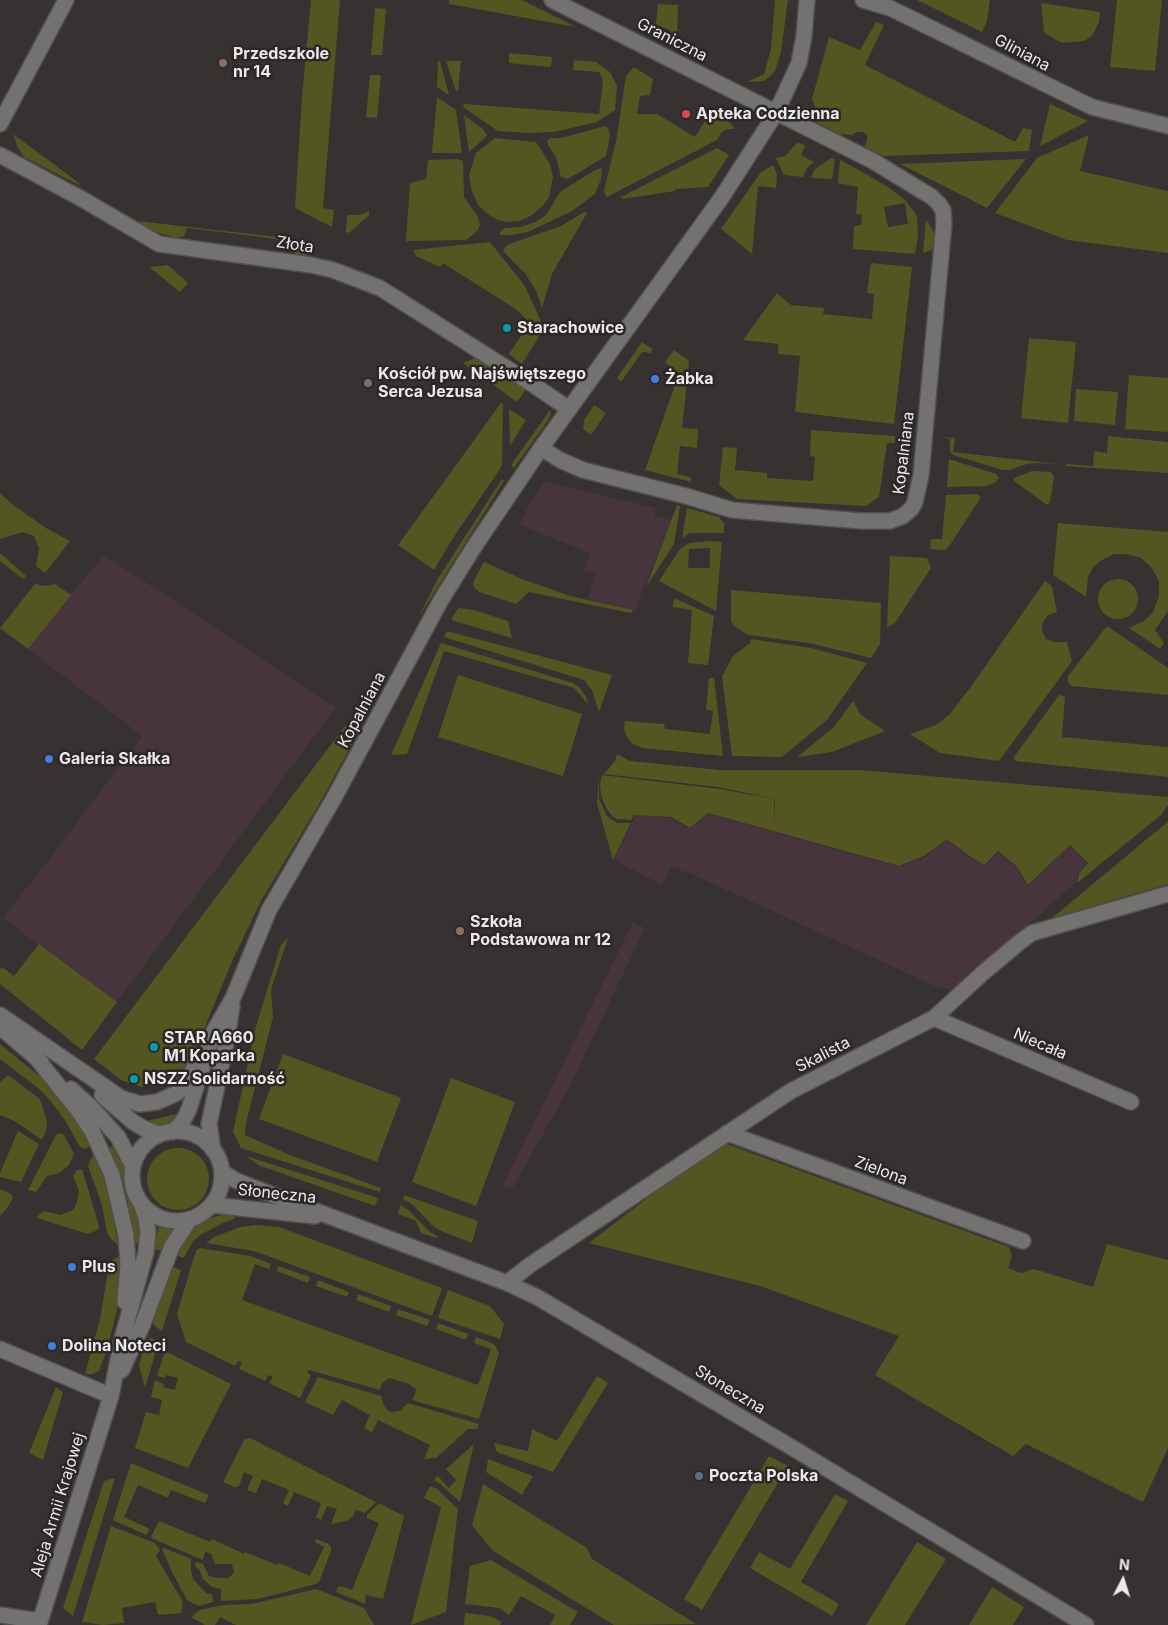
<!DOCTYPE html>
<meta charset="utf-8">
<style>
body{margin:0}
#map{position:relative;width:1168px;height:1625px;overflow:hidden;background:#353231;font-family:Inter,sans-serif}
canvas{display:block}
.north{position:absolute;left:1098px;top:1555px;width:50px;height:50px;-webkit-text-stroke:4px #2b2827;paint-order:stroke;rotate:5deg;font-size:14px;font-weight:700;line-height:20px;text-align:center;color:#ebe9e9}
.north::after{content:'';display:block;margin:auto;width:18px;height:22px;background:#ebe9e9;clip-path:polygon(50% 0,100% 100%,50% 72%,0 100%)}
</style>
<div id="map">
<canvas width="1168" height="1625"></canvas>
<div class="north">N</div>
</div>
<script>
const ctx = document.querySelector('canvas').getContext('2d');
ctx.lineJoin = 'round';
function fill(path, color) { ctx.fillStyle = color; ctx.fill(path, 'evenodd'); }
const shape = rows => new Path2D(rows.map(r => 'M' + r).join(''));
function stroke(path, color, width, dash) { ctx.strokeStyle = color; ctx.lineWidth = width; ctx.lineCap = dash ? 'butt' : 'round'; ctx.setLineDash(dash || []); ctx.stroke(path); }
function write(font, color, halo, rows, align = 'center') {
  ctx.font = font + ' Inter,sans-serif'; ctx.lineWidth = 5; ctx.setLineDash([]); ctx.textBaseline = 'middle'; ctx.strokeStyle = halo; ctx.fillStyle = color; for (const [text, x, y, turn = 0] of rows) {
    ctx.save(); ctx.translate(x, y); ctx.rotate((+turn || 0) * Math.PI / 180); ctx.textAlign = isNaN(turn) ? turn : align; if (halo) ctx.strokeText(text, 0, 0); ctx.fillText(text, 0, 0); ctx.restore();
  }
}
fill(shape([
 [544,481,656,508,654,516,671,520,635,610,587,599,595,573,584,570,590,553,519,525,530,503],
 [104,555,336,707,117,1002,3,918,48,861,142,736,28,649,57,611],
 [708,814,899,867,923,858,947,839,970,857,985,866,998,852,1017,868,1028,887,1070,845,1087,864,1078,872,1076,882,974,973,952,990,937,987,694,875,671,867,662,885,614,860,636,815,669,818,690,829],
 [633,922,645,928,569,1088,512,1189,502,1187]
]), '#48343c');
fill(shape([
 [311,0,340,0,323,208,334,210,332,227,295,208,302,97],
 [449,0,522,0,576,27,449,4],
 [775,0,788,0,781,52,775,71,769,77,764,81,747,82,764,74,771,49],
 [917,0,990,0,987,21,982,32],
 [1117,0,1162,0,1155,71,1110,67],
 [1041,3,1100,12,1099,22,1092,36,1084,41,1062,43,1044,33],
 [658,4,678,5,677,40,674,45,667,41,671,31,656,24],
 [375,8,386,9,382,55,371,55],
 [876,22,884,25,865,65,1015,142,1023,128,1032,130,1029,151,883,156,864,147,867,141,867,136,864,132,857,132,852,135,839,134,816,122,818,115,812,99,829,37,860,50],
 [509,53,552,57,551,67,509,63],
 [574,60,596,62,610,72,617,86,615,110,597,122,554,132,528,133,498,131,463,107,464,104,599,114,603,80,599,72,573,70],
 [438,61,440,61,449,95,437,87],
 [446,61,461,61,458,91,456,91],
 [634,67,653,79,650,95,640,96,637,114,657,114,695,137,711,111,723,114,724,118,732,125,734,129,726,129,720,134,717,140,607,197,605,195,604,190,616,142,626,76],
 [370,75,381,75,377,118,366,117],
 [437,97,456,110,462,153,432,153],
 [1050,104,1088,121,1040,146],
 [464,115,484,130,487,136,469,152],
 [605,126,609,130,610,136,606,156,568,179,561,177,556,157,548,145,547,140,552,138,561,138],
 [13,134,55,165,80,184,79,185,24,157,18,148],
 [1089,135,1080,171,1168,191,1168,253,1067,240,995,213,1037,158],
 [495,138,536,142,550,164,553,177,549,197,543,206,532,215,520,221,509,222,498,220,489,215,479,206,472,192,469,175,476,153],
 [798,142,805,146,801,155,814,162,807,168,803,177,784,175,776,158,785,156],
 [717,148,729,155,708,187,676,189,675,191,623,199,621,197],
 [831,158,835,159,832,179,811,178,814,170],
 [458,159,463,161,464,197,478,217,480,225,477,231,466,240,406,241,410,183,426,179,428,160],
 [1026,159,987,208,900,164],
 [840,160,866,174,891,189,906,201,917,216,918,236,915,254,853,249,854,226,861,225,862,215,856,214,858,187,838,183],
 [905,203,908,224,888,227,884,207],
 [773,165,777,174,776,188,758,186,752,254,721,229,761,172],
 [602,168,601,179,595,194,572,211,528,232,512,235,500,235,500,231,505,228,520,227,536,222,546,215,560,192,595,170],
 [369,211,369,215,349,233,346,232,347,215,360,215],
 [584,212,587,213,552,274,542,308,536,291,525,273,503,251,506,246,512,243,561,226],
 [926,219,936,236,936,243,932,250,923,253],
 [128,220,295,239,302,243,307,250,306,258,296,255,293,250,294,242,255,236,187,228,184,236,177,238,148,230],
 [490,242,525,286,544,328,522,364,509,354,530,323,517,310,443,263,440,267,416,256,413,250],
 [871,263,912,267,894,424,795,412,800,356,778,354,778,344,743,340,777,293,791,305,824,308,823,314,872,319,874,294,867,293],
 [168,265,188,283,180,292,149,267],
 [1029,338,1076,342,1068,423,1021,418],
 [642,342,652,349,651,353,642,352,621,382,617,378],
 [674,350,688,360,689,364,682,428,698,429,697,448,680,446,677,474,691,477,691,482,645,470,679,374,665,362],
 [475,358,526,389,517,402,463,363],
 [1129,375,1168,378,1168,432,1125,429],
 [1076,389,1118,392,1115,425,1074,421],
 [501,403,503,404,502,466,451,541,434,570,398,545],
 [594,405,606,413,591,435,583,429,584,420],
 [509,409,526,420,510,446],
 [550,410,551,414,549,419,514,468,511,465],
 [811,430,895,436,895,443,887,443,879,497,866,506,737,499,719,485,723,447,737,448,735,470,767,473,767,478,813,481,815,457,810,456],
 [1108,436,1168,442,1168,473,1066,466,1066,464,1093,466,1094,451,1107,453],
 [939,437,955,438,953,452,1057,464,1035,463,1026,464,1010,470,1003,470,953,455,950,452,950,439],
 [949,459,996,474,999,478,996,482,987,486,947,487],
 [1032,471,1051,472,1054,477,1050,502,1047,505,1014,481,1014,478],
 [502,479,504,481,417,620,437,580],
 [0,493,13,505,46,528,70,541,45,573,36,566,39,548,34,536,23,532,0,539],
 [977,494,981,497,950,545,945,550,930,549,931,539,942,539,946,495],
 [677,505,680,506,674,544,646,587],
 [687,508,719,517,724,523,724,533,690,533,682,538],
 [1058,523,1168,532,1168,611,1155,630,1164,643,1160,649,1129,628,1144,621,1153,612,1159,596,1159,581,1151,567,1141,558,1127,554,1114,554,1102,560,1094,566,1088,577,1086,597,1053,575],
 [710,541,722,542,716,611,659,581,680,549,689,543],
 [710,548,710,568,688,568,689,549],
 [0,553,26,576,23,579,0,561],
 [890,556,927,558,931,568,895,623,887,628],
 [484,562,522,579,570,596,633,610,631,613,529,592,516,604,479,592,473,586,474,580],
 '1098 599a20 20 0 1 1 40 0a20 20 0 1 1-40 0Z',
 [1045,581,1052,586,1057,612,1048,615,1043,622,1042,631,1046,639,1055,642,1067,642,1072,661,999,761,940,753,910,734,936,725,949,715,970,688],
 [35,584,45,586,55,584,71,595,28,649,0,628],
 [731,590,881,603,880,644,871,658,809,643,748,635,734,626,731,621],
 [674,598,714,616,708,665,688,663,692,610,673,607],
 [458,608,474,610,508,621,512,638,451,620],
 [1107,626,1168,668,1168,695,1071,686,1068,682,1068,676],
 [447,631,612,675,599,712,592,690,584,680,444,637],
 [751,639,811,648,867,663,827,720,782,757,732,756,722,676,733,656,750,643],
 [441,643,573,683,580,688,586,697,588,704,574,688,444,651,407,754,391,755],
 [458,675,582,714,563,776,438,737],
 [709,678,714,678,723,756,642,748,632,743,626,735,624,728,625,721,664,724,665,729,710,734,713,711,706,710],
 [1059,695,1065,696,1062,737,1168,747,1168,777,1015,761,1014,757],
 [853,701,860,714,885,731,832,752,797,757,834,727],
 [345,726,358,733,317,808,262,899,233,959,192,1058,181,1081,169,1090,164,1082,157,1085,141,1087,121,1080,94,1059],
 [617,754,630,761,720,770,860,770,1168,797,1168,805,1161,815,1077,883,1079,873,1088,863,1070,845,1028,885,1017,867,998,851,984,865,971,857,947,839,924,856,899,866,708,813,690,828,671,817,634,815,631,820,618,819,613,817,606,808,601,795,600,784,602,775,720,789,774,799,774,826,775,799,718,787,604,774,615,761],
 [599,775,599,799,607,816,617,823,631,823,613,860,597,803],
 [1168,822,1168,884,1052,918,1154,833],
 [288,938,271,989,273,1017,246,1123,245,1135,290,1155,381,1188,380,1192,241,1148,233,1132,255,1030,281,945],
 [39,944,117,1002,82,1050,0,984,0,970,2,967,14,976],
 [0,1044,49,1084,76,1118,92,1145,85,1149,80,1147,65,1120,49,1099,38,1088,0,1059],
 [283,1054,401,1098,377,1162,259,1119],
 [8,1075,40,1099,47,1121,46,1131,42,1140,16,1122,0,1115,0,1082],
 [451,1078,515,1102,476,1206,412,1182],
 [177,1114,181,1114,168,1128,163,1129,142,1122],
 [18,1131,39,1144,21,1182,0,1177,0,1173],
 [59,1133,64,1135,74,1154,69,1165,59,1173,47,1176,36,1192,28,1190,56,1135],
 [724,1143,1009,1247,1012,1256,1008,1268,1021,1273,1034,1269,1093,1287,1107,1244,1168,1260,1168,1448,1143,1502,1026,1444,1013,1456,875,1375,899,1336,760,1286,589,1243,668,1182],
 [118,1144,129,1170,127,1185,133,1203,138,1210,141,1227,141,1244,134,1243,127,1199,122,1178,109,1148],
 '147 1179a31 31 0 1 1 62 0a31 31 0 1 1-62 0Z',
 [94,1155,102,1173,110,1200,118,1245,110,1238,107,1232,102,1205,88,1166,90,1160],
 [246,1156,378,1198,375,1206,258,1165],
 [82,1169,99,1226,98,1230,88,1234,37,1218,39,1215,44,1211,60,1215,73,1210,77,1202,79,1191,73,1176,77,1170],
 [0,1189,11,1194,13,1198,7,1208,0,1216],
 [404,1195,478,1221,472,1243,441,1231,432,1225,413,1205,403,1199],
 [400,1205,407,1209,430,1232,437,1236,437,1238,421,1233,416,1221,398,1214],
 [236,1213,234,1219,221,1224,202,1234,193,1241,184,1258,175,1255,190,1231,196,1225,217,1216],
 [256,1225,279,1227,290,1231,442,1288,432,1316,254,1251,206,1243,214,1237,240,1227],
 [159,1226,172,1229,172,1232,164,1252,154,1249],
 [200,1248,251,1256,271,1264,269,1269,255,1264,242,1300,478,1385,491,1349,474,1343,476,1337,494,1344,499,1353,479,1419,412,1400,415,1395,416,1389,409,1384,390,1378,382,1383,380,1390,309,1370,307,1373,311,1375,300,1398,269,1383,273,1377,271,1376,268,1375,265,1381,239,1369,242,1362,238,1361,235,1366,186,1342,177,1314,193,1260,197,1250],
 [121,1255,121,1281,117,1310,107,1350,99,1371,92,1374,85,1374,100,1319,109,1265,113,1260],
 [171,1266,181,1270,162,1331,155,1326,152,1321],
 [278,1266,310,1277,308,1283,277,1271],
 [318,1280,349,1292,347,1297,316,1286],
 [448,1290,490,1306,504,1324,500,1339,438,1318],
 [358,1294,391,1306,389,1312,356,1300],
 [398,1309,430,1320,427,1326,396,1315],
 [438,1323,468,1334,466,1340,436,1329],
 [152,1338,159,1341,145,1388,139,1365,146,1340],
 [165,1351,231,1384,188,1468,135,1448,146,1412,159,1415,162,1400,151,1397,155,1380,164,1384,163,1387,175,1390,178,1378,166,1375,165,1378,157,1376],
 [597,1376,608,1383,553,1472,497,1452,494,1443,528,1451,532,1429,557,1441],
 [318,1377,381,1396,384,1406,390,1412,400,1411,408,1403,479,1424,477,1429,468,1429,436,1458,424,1459,430,1445,378,1420,372,1432,364,1428,370,1415,342,1400,333,1415,305,1402],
 [56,1387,63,1392,43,1460,29,1453],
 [250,1438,376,1502,365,1513,356,1510,353,1516,347,1521,331,1524,337,1509,327,1506,321,1520,316,1517,321,1503,294,1492,288,1506,283,1503,289,1490,262,1479,256,1493,247,1490,253,1476,244,1472,239,1486,234,1487,223,1482,244,1440],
 [474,1444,460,1502,439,1483,434,1480,438,1476,449,1488,456,1480,446,1469],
 [769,1456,788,1466,702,1610,684,1599],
 [488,1459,533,1476,522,1495,486,1472],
 [131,1463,209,1495,205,1503,171,1490,168,1498,138,1485,124,1517,150,1529,146,1535,113,1520],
 [115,1478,73,1616,63,1608,104,1481],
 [483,1484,587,1548,592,1559,696,1624,614,1625,493,1551,472,1525],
 [430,1486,437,1489,458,1509,446,1612,411,1625,441,1507,424,1498],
 [835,1494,848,1501,801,1582,839,1604,832,1616,750,1568,759,1552,790,1569],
 [379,1503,404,1516,383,1599,366,1595,365,1604,336,1592,338,1587,341,1586,352,1590,379,1523,367,1518,367,1515],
 [159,1521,210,1542,212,1539,244,1554,245,1552,277,1565,279,1563,310,1576,324,1547,315,1542,316,1539,329,1544,331,1547,331,1551,319,1582,316,1584,258,1599,221,1601,221,1589,212,1587,203,1579,199,1569,196,1568,195,1563,197,1562,203,1564,209,1576,219,1578,228,1578,234,1573,232,1564,215,1564,211,1554,205,1551,203,1560,153,1539,151,1537],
 [111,1526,155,1543,160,1550,156,1556,183,1602,181,1613,158,1615,155,1602,122,1608,124,1623,103,1625,82,1622],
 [917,1542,946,1559,905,1625,866,1625],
 [164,1548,191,1559,191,1570,193,1579,207,1594,212,1594,213,1602,199,1606,187,1600,173,1574,162,1549],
 [491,1560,578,1612,570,1625,550,1625,555,1615,521,1596,509,1615,499,1608,465,1604,470,1566],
 [992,1587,1024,1607,1013,1625,969,1625],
 [316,1589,364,1608,374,1625,236,1625,220,1617,215,1625,205,1625,192,1618,194,1614,200,1610,223,1605,251,1604],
 [465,1613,490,1616,502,1622,500,1625,464,1625]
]), '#535621');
const minor = shape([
 [863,0,890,8,1092,107,1168,126],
 [0,124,66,0],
 [0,155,82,199,159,244,311,265,333,270,380,288,535,386,569,409],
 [541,448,560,460,583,470,686,496,732,510,861,521,890,521,903,516,912,508,915,502,921,475,944,223,943,210,939,204,932,197,873,161,552,0],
 [0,1015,121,1098,140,1104,157,1102,175,1094,183,1088,200,1057],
 [934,1018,1131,1102],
 [0,1027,41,1062],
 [34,1055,78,1110,92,1131,112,1175,126,1235,128,1264,125,1302],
 [71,1089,92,1108,118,1137,133,1166],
 [102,1095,133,1122,143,1128,158,1134],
 '132 1176a45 45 0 1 1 90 0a45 45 0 1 1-90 0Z',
 [173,1132,183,1121,189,1109,214,1031,233,998,269,910,334,798,441,600,474,547,541,448,722,197,776,113,799,63,804,36,807,0],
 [727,1133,1023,1241],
 [213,1150,209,1124,227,1039,232,1006],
 [222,1172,235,1180,252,1187,507,1283,537,1297,786,1444,1086,1625],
 [212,1205,315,1216],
 [507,1283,530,1265,791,1091,934,1018,984,972,1021,941,1032,933,1168,894],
 [0,1349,111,1396],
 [122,1370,142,1326,172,1246,190,1219],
 [0,1615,40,1621],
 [39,1625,111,1396,122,1339,146,1252,148,1232,146,1218,141,1203]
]);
stroke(minor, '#52504f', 18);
stroke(minor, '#747270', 15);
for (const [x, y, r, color] of [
 [223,63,5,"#8d6e63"],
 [686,114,5,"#e0444e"],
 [507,328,5,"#0f9aa8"],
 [655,379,5,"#3f7fe0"],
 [368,383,5,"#6b7280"],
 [49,759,5,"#3f7fe0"],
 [460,931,5,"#8d6e63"],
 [154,1047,5,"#0f9aa8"],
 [134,1079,5,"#0f9aa8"],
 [72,1267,5,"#3f7fe0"],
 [52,1346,5,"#3f7fe0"],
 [699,1476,5,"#5c6f8a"]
]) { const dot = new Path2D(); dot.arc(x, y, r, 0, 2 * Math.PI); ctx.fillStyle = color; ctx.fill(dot); stroke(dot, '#2b2827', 2); }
write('16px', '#ebe9e9', '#2b2827', [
 ["Graniczna",672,40,27],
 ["Gliniana",1022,53,28],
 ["Złota",295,245,9],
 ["Kopalniana",904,453,-83],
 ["Kopalniana",362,710,-62],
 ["Niecała",1040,1044,23],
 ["Skalista",823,1055,-27],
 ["Zielona",881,1171,20],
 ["Słoneczna",277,1194,6],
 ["Słoneczna",730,1390,31],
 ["Aleja Armii Krajowej",58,1505,-73]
]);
write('bold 16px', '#ebe9e9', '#2b2827', [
 ["Przedszkole",233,54],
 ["nr 14",233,72],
 ["Apteka Codzienna",696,114],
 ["Starachowice",517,328],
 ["Kościół pw. Najświętszego",378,374],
 ["Serca Jezusa",378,392],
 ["Żabka",665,379],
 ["Galeria Skałka",59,759],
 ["Szkoła",470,922],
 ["Podstawowa nr 12",470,940],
 ["STAR A660",164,1038],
 ["M1 Koparka",164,1056],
 ["NSZZ Solidarność",144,1079],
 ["Plus",82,1267],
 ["Dolina Noteci",62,1346],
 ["Poczta Polska",709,1476]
], 'left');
</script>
